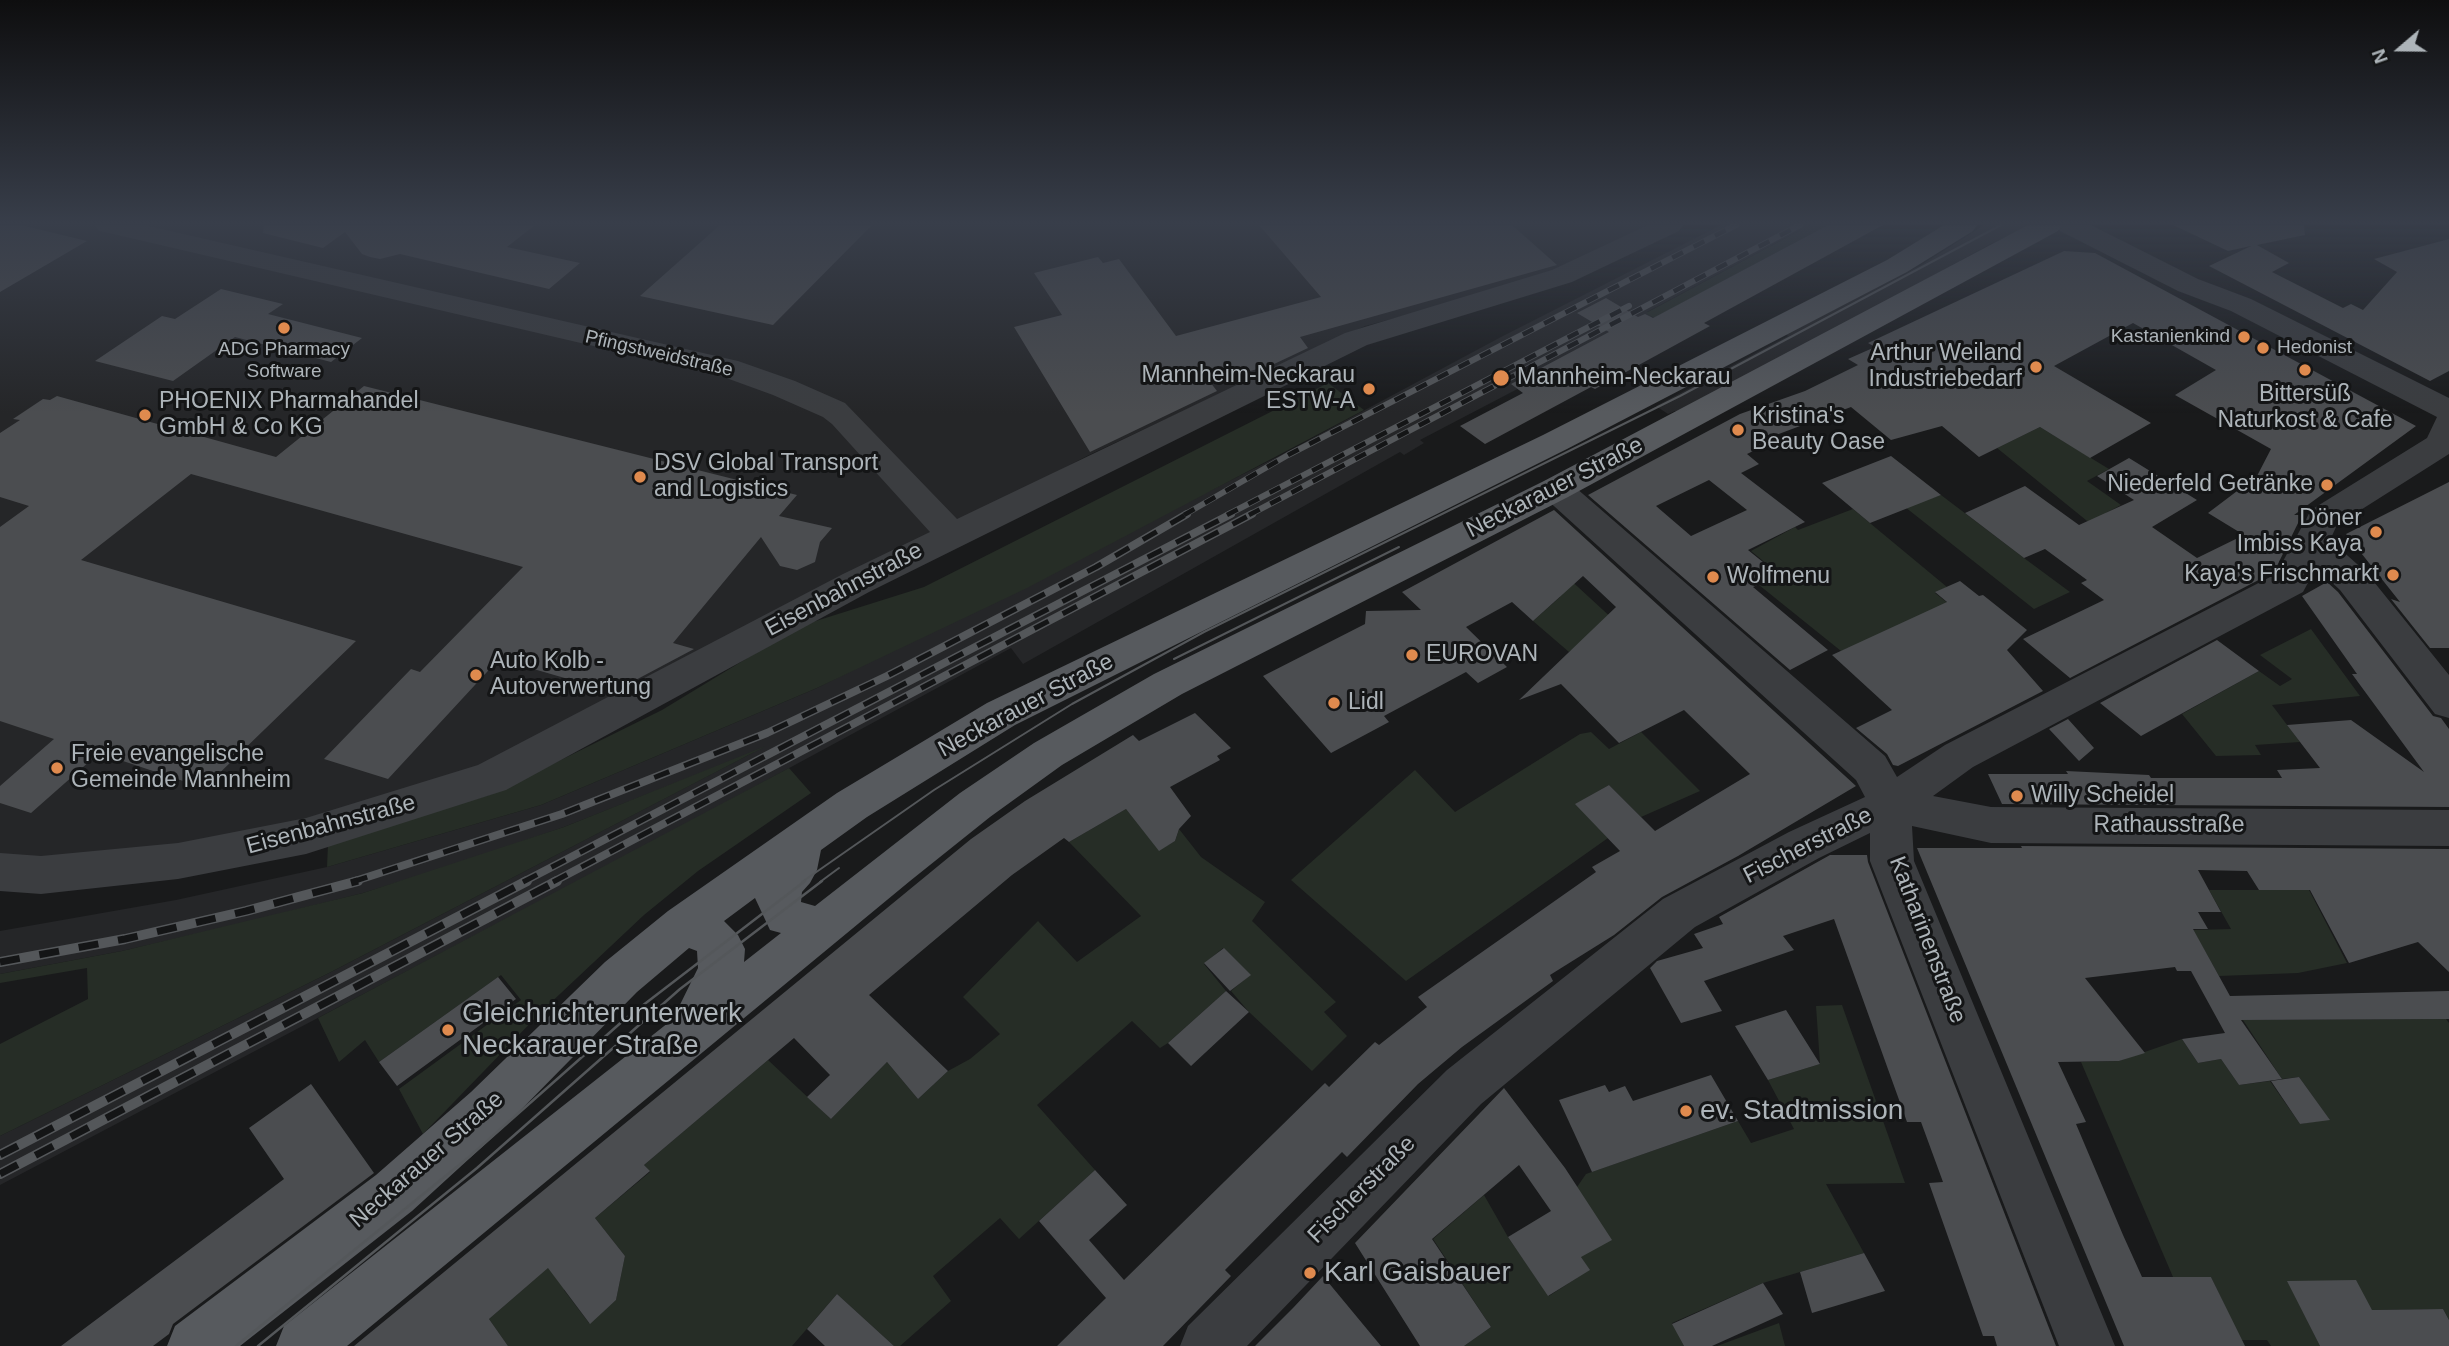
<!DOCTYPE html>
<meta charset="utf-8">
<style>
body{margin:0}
#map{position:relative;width:2449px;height:1346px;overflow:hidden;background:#191a1b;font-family:Helvetica,sans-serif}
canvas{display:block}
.north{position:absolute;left:2365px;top:14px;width:70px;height:70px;-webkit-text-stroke:5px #141516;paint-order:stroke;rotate:250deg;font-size:19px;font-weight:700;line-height:28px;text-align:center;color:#adb4b9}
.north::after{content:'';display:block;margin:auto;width:24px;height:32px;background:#adb4b9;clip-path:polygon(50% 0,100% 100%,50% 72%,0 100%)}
</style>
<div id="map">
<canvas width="2449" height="1346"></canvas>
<div class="north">N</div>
</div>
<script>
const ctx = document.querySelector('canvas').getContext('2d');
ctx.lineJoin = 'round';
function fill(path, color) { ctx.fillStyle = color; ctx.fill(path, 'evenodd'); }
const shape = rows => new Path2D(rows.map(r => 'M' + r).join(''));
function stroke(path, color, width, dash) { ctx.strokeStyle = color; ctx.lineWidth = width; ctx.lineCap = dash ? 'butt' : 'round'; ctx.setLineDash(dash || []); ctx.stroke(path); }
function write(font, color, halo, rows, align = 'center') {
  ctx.font = font + ' Helvetica,sans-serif'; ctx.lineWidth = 6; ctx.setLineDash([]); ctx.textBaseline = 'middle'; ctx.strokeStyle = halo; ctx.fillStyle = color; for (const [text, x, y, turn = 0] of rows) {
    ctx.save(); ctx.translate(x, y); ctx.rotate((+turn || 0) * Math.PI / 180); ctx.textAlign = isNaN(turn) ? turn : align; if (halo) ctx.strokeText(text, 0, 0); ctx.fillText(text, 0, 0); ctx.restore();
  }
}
fill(shape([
 [0,225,1660,225,1577,265,1528,283,1365,326,1087,456,528,750,413,797,234,838,67,859,0,854],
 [1721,225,1810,225,1647,312,1653,318,1420,440,1424,443,1404,455,1400,452,1023,664,1011,648,647,845,0,1185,0,1136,331,972,754,752,564,827,466,861,363,893,243,923,122,951,0,974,0,931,176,900,327,867,541,805,817,688,1281,455,1501,337],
 [1984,225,2031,225,1989,245,1680,414,1675,411,1668,414,1656,406,1788,336,1786,334,1921,265]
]), '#252628');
fill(shape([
 [1810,225,1828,225,1654,318,1646,313],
 [1328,383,1364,410,1027,588,817,688,541,805,327,867,328,844,492,794,662,710,800,626,924,587],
 [2040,427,2109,469,2087,481,2121,505,2106,513,2118,546,1997,448],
 [1941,495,2024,558,2070,592,2034,609,1905,507],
 [1853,509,1947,587,1935,593,1954,608,1841,651,1759,585,1779,574,1751,551,1795,527,1798,530],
 [1553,564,1615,621,1569,652,1533,621,1560,597],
 [2311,629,2360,696,2272,705,2300,742,2255,745,2261,755,2216,756,2182,714,2259,671,2280,686,2292,679,2260,655],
 [1591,732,1609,749,1641,732,1700,791,1641,817,1609,785,1576,804,1608,838,1406,981,1291,880,1415,770,1455,812,1580,734],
 [766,746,331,972,0,1136,0,1044,88,999,87,968,0,983,0,974,122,951,363,893,564,827],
 [789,768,811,793,698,871,644,915,544,1009,423,1134,399,1089,521,1000,501,975,379,1062,365,1040,339,1062,318,1018],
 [1126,809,1159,850,1175,841,1179,829,1201,857,1265,902,1252,921,1336,1002,1324,1012,1347,1036,1312,1071,1249,1012,1231,991,1250,975,1223,948,1204,964,1226,991,1168,1043,1160,1048,1132,1021,1037,1105,1095,1170,1019,1239,1000,1218,933,1276,951,1301,900,1346,894,1346,837,1294,792,1346,508,1346,489,1319,574,1245,564,1290,589,1323,616,1300,625,1256,595,1218,650,1172,644,1165,768,1060,831,1119,887,1062,918,1099,948,1071,970,1059,1000,1034,963,997,1038,921,1077,962,1141,916,1069,842],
 [2209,890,2309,890,2347,963,2298,973,2219,976,2193,930,2231,929],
 [1842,1005,1905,1183,1826,1184,1864,1253,1763,1283,1672,1323,1684,1346,1464,1346,1491,1327,1433,1239,1484,1195,1508,1237,1549,1296,1589,1270,1581,1257,1577,1187,1586,1174,1738,1121,1751,1143,1794,1129,1768,1080,1820,1064,1816,1006],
 [2446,1019,2449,1023,2449,1320,2443,1309,2372,1310,2288,1281,2320,1346,2271,1346,2267,1340,2241,1340,2211,1277,2173,1277,2081,1062,2119,1061,2182,1039,2198,1063,2221,1059,2239,1085,2270,1081,2300,1124,2329,1119,2299,1077,2282,1079,2243,1020],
 [1779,1323,1785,1346,1717,1346]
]), '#262d26');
fill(shape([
 [0,225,21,225,87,241,0,292],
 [264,225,535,225,507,247,580,263,549,289,400,254,380,259,370,257,362,254,345,232,323,248,263,233],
 [720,225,872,225,773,325,640,296],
 [1259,225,1512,225,1557,265,1300,337,1308,348,1272,365,1210,382,1217,391,1090,452,1014,327,1062,315,1034,273,1098,257,1103,263,1119,259,1176,336,1321,297],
 [1828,225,1883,225,1704,323,1710,326,1595,389,1591,387,1485,444,1460,426,1523,393,1511,384,1609,332,1577,313,1606,298,1638,317,1645,314,1653,318],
 [2173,225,2304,225,2305,235,2257,245,2289,263,2272,272,2343,308,2351,304,2363,310,2397,272,2374,259,2449,239,2449,371,2430,381,2209,266,2251,246,2228,251],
 [2064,251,2095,253,2416,426,2294,515,2302,515,2274,572,2070,678,2023,639,2104,600,2081,583,2087,580,2045,549,2024,558,1965,513,2025,486,2079,525,2134,500,2097,476,2129,458,2197,500,2152,527,2197,558,2244,535,2208,513,2257,476,2271,449,2175,395,2216,370,2133,323,2054,366,2151,423,2090,458,2040,427,1979,457,1942,426,1891,440,1851,407,1768,438,1772,442,1747,454,1759,464,1741,473,1805,522,1748,550,1779,575,1753,587,1828,650,1790,670,1588,495,1740,414,1805,391,1858,365,1848,359,1875,347,1868,343],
 [1709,480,1747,510,1691,536,1656,506],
 [221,289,283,304,268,314,362,338,331,362,235,337,173,381,95,361,162,316,175,319],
 [364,386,797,495,779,516,832,528,820,542,815,562,797,570,780,566,761,537,673,643,694,649,613,692,499,659,388,779,324,759,411,669,420,672,523,567,191,474,81,560,356,641,204,788,99,753,31,813,0,803,0,786,54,739,0,721,0,527,29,506,0,497,0,433,20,420,13,419,43,399,50,400,57,396,276,457],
 [1891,456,1941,495,1870,523,1822,483],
 [2449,482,2449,648,2430,648,2391,599,2400,602,2346,534],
 [1554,510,1856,786,1738,856,1662,897,1614,935,1550,975,1553,981,1462,1047,1418,1084,1347,1157,1342,1152,1225,1270,1231,1276,1163,1346,1057,1346,1106,1298,1039,1221,1095,1170,1127,1205,1089,1240,1124,1280,1325,1083,1329,1087,1375,1042,1379,1045,1427,1007,1418,997,1596,872,1592,867,1620,851,1575,804,1609,785,1655,831,1750,774,1684,710,1619,743,1561,684,1519,700,1616,607,1583,576,1533,621,1512,602,1466,627,1507,667,1478,683,1466,672,1384,716,1389,722,1331,753,1263,676,1365,624,1366,611,1421,610,1402,592],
 [1960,581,1979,596,1983,595,2027,630,2007,650,2043,691,1898,766,1893,765,1887,754,1856,728,1892,710,1832,655,1947,602,1935,592],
 [2327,582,2338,592,2433,716,2441,718,2449,729,2449,807,2002,804,1988,774,2068,774,2066,771,2149,775,2151,778,2282,778,2277,770,2320,768,2287,725,2351,720,2424,772,2352,674,2357,674,2302,596],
 [2217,640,2259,671,2141,736,2100,703],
 [1195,713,1231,748,1217,756,1220,760,1170,787,1191,816,1179,829,1175,841,1159,851,1126,809,1069,842,1064,838,1012,875,869,995,948,1071,918,1099,887,1062,831,1119,807,1097,830,1075,794,1038,644,1165,650,1171,595,1218,625,1256,616,1300,590,1324,548,1268,489,1319,508,1346,354,1346,971,839,1025,801,1133,735,1139,741],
 [2068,719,2094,748,2079,761,2049,729],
 [2021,846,2449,849,2449,972,2418,942,2349,963,2310,890,2259,890,2247,871,2198,870,2221,912,2198,912,2208,929,2193,929,2230,996,2449,991,2449,1019,2241,1020,2282,1079,2239,1085,2221,1059,2198,1063,2182,1039,2225,1033,2191,971,2177,971,2175,967,2085,978,2145,1053,2119,1061,2058,1062,2086,1122,2076,1124,2123,1235,2142,1277,2211,1277,2245,1346,2124,1346,1917,848,2022,848],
 [1830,855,1867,855,1868,862,2056,1346,1997,1346,1994,1336,1983,1336,1929,1183,1943,1182,1921,1122,1907,1122,1834,919,1783,936,1794,950,1704,981,1722,1011,1681,1023,1650,968,1657,961,1703,948,1694,934,1723,924,1719,917],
 [1224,948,1251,975,1230,991,1204,963],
 [498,977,516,999,397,1086,379,1062],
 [1226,991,1249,1012,1191,1066,1168,1043],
 [1786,1010,1820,1064,1768,1080,1735,1026],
 [1711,1075,1738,1121,1592,1172,1559,1100,1605,1085,1609,1092,1625,1086,1633,1101],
 [2299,1077,2330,1120,2300,1124,2271,1081],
 [311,1084,374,1173,173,1324,169,1334,153,1346,61,1346,284,1179,249,1128],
 [1504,1088,1565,1168,1612,1240,1581,1257,1590,1270,1548,1296,1508,1237,1551,1211,1519,1165,1432,1239,1491,1327,1464,1346,1420,1346,1355,1243],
 [1864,1253,1885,1291,1812,1313,1800,1272],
 [1323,1276,1381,1346,1255,1346,1293,1308],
 [2356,1280,2372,1310,2443,1309,2449,1320,2449,1346,2320,1346,2287,1281],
 [1763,1283,1783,1314,1712,1346,1684,1346,1672,1324],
 [837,1294,894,1346,825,1346,807,1329]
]), '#4b4d50');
fill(shape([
 [95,225,144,225,738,361,795,381,845,403,957,519,1345,333,1552,270,1648,225,1683,225,1679,231,1572,282,1367,345,869,592,506,790,306,854,178,879,41,894,0,891,0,853,41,856,178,843,306,818,478,765,843,574,930,532,832,424,823,417,773,395,718,375,109,233,99,231,95,225],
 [2056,225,2091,225,2198,279,2251,299,2449,398,2449,454,2337,525,2330,540,2366,572,2449,675,2449,718,2435,714,2340,590,2316,568,2303,592,1973,767,1933,796,1991,807,2449,810,2449,846,1991,843,1912,826,1914,861,2115,1346,2059,1346,1870,861,1870,833,1819,858,1695,927,1481,1104,1247,1346,1180,1346,1188,1326,1447,1070,1663,899,1789,832,1865,797,1856,780,1544,497,1539,489,1544,481,1556,478,1568,481,1885,756,1897,777,1945,745,2276,574,2311,510,2427,438,2437,417,2231,311,2178,291,2060,231,2056,225]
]), '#3b3d40');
fill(shape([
 [1944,225,1977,225,1973,231,1907,272,1567,449,1015,725,867,817,821,850,817,870,810,883,802,892,801,902,815,906,960,793,1034,743,1154,674,1544,481,2028,225,2062,225,2058,231,1568,497,1182,694,1062,765,990,817,910,881,347,1346,276,1346,284,1326,673,1019,698,968,697,951,689,948,637,992,505,1126,412,1211,240,1346,167,1346,175,1326,376,1175,471,1092,605,962,668,911,837,793,987,703,1543,435,1887,260,1944,225],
 [755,898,770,930,781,933,744,962,745,949,738,935,724,921,755,898]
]), '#575a5e');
stroke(shape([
 [1174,659,1399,547],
 [802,882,934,790,1072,704,1204,632,1680,396,2001,225],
 [820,882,839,868]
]), '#54575a', 2);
stroke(shape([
 [236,1346,469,1157,625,1019,805,881],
 [258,1346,477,1168,680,989,822,881]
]), '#54575a', 2.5);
const railFar2 = shape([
 [1184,515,1288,455,1736,225],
 [1227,515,1629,306],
 [1249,515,1800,225]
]);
const railFar1 = shape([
 [352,882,562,814,767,733,887,676,1096,567,1187,514],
 [523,882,1231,514],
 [553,882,1252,514]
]);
const rail = shape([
 [0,962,125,939,246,911,358,881],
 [0,1155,527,881],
 [0,1174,557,881]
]);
stroke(railFar2, '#54575a', 6);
stroke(railFar1, '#54575a', 8);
stroke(rail, '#54575a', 10);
stroke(railFar2, '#141516', 4.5, [12]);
stroke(railFar1, '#141516', 5, [16]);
stroke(rail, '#141516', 7, [20]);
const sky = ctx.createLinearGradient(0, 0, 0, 413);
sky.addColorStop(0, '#0e0e0f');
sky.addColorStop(0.54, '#383e4a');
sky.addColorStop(1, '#383e4a00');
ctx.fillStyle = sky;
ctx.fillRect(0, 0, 2449, 413);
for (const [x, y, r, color] of [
 [284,328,7,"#df8a4e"],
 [2244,337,7,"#df8a4e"],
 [2263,348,7,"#df8a4e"],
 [2036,367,7,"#df8a4e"],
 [2305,370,7,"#df8a4e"],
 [1501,378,9,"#df8a4e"],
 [1369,389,7,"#df8a4e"],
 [145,415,7,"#df8a4e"],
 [1738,430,7,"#df8a4e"],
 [640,477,7,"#df8a4e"],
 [2327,485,7,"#df8a4e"],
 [2376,532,7,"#df8a4e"],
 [2393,575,7,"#df8a4e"],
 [1713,577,7,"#df8a4e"],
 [1412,655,7,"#df8a4e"],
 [476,675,7,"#df8a4e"],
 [1334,703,7,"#df8a4e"],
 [57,768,7,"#df8a4e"],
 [2017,796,7,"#df8a4e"],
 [448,1030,7,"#df8a4e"],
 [1686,1111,7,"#df8a4e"],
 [1310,1273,7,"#df8a4e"]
]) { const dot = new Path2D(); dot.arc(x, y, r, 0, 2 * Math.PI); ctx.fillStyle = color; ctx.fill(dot); stroke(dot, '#141516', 2.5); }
write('19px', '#adb4b9', '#141516', [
 ["Kastanienkind",2230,337],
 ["Hedonist",2277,348,"left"],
 ["ADG Pharmacy",284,350,"center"],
 ["Software",284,372,"center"]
], 'right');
write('19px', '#adb4b9', '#141516', [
 ["Pfingstweidstraße",659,354,13]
]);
write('23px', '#adb4b9', '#141516', [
 ["Arthur Weiland",2022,354,"right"],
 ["Industriebedarf",2022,380,"right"],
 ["Mannheim-Neckarau",1355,376,"right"],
 ["ESTW-A",1355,402,"right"],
 ["Mannheim-Neckarau",1517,378],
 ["Bittersüß",2305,395,"center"],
 ["Naturkost & Cafe",2305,421,"center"],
 ["PHOENIX Pharmahandel",159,402],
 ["GmbH & Co KG",159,428],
 ["Kristina's",1752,417],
 ["Beauty Oase",1752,443],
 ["DSV Global Transport",654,464],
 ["and Logistics",654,490],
 ["Niederfeld Getränke",2313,485,"right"],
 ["Döner",2362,519,"right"],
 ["Imbiss Kaya",2362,545,"right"],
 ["Kaya's Frischmarkt",2379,575,"right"],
 ["Wolfmenu",1727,577],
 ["EUROVAN",1426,655],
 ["Auto Kolb -",490,662],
 ["Autoverwertung",490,688],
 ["Lidl",1348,703],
 ["Freie evangelische",71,755],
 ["Gemeinde Mannheim",71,781],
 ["Willy Scheidel",2031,796]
], 'left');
write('23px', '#adb4b9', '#141516', [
 ["Neckarauer Straße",1555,488,-27],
 ["Eisenbahnstraße",844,590,-28],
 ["Neckarauer Straße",1026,706,-28],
 ["Eisenbahnstraße",331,825,-15],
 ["Rathausstraße",2169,826],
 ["Fischerstraße",1808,846,-27],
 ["Katharinenstraße",1927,940,69],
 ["Neckarauer Straße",427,1160,-41],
 ["Fischerstraße",1362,1190,-45]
]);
write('28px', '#adb4b9', '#141516', [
 ["Gleichrichterunterwerk",462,1014],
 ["Neckarauer Straße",462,1046],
 ["ev. Stadtmission",1700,1111],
 ["Karl Gaisbauer",1324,1273]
], 'left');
</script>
